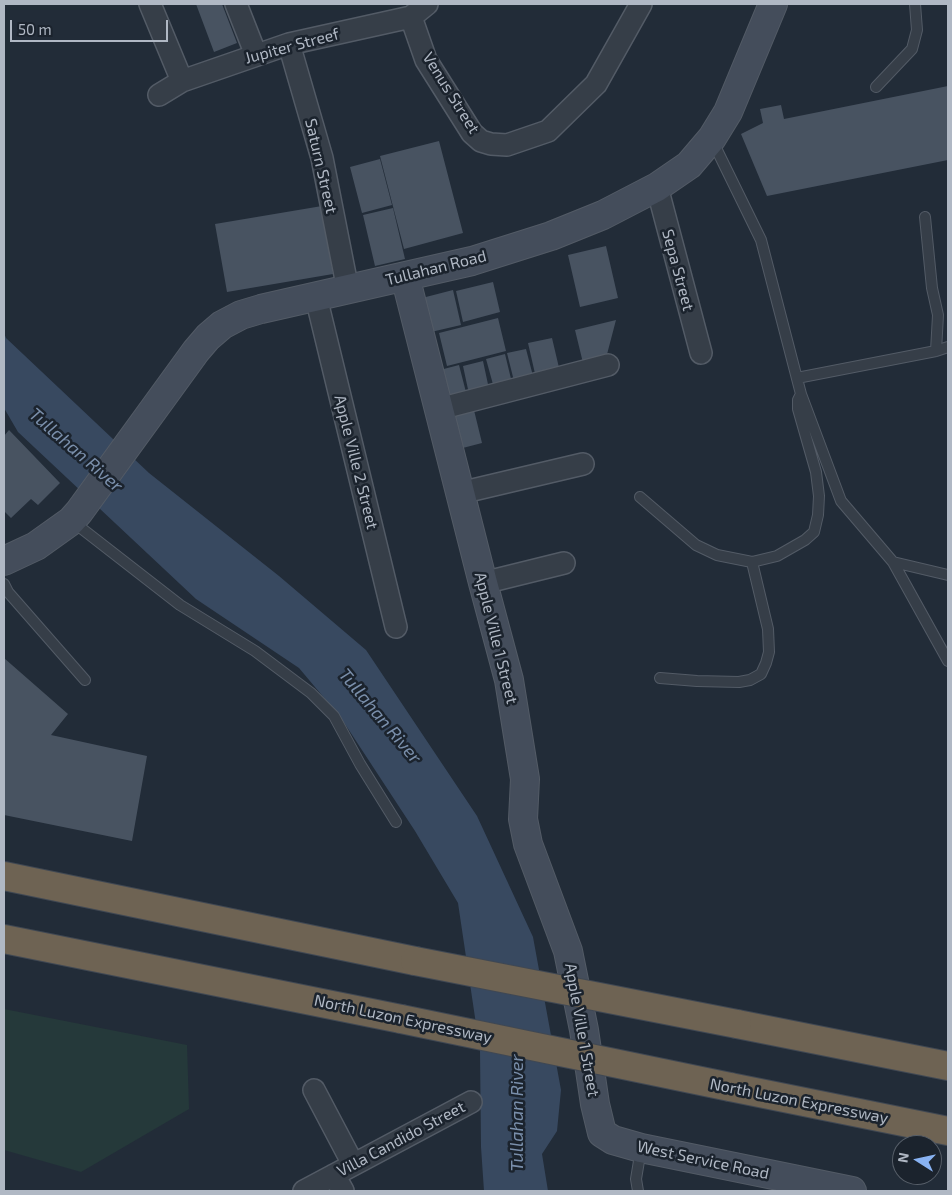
<!DOCTYPE html>
<style>
body{margin:0}
#map{position:relative;width:952px;height:1195px;overflow:hidden;background:#222c38;font-family:"Exo 2",sans-serif}
canvas{display:block}
.frame{position:absolute;inset:0;border:5px solid #b0b8c4;pointer-events:none}
.north{position:absolute;left:892px;top:1135px;width:50px;height:50px;box-sizing:border-box;background:#1b232d;border:1px solid #575f69;border-radius:50%;rotate:280deg;font-size:14px;font-weight:700;line-height:20px;text-align:center;color:#b0b8c4}
.north::after{content:'';display:block;margin:auto;width:18px;height:22px;background:#88b2f2;clip-path:polygon(50% 0,100% 100%,50% 72%,0 100%)}
.scale{position:absolute;left:10px;top:20px;width:158px;height:22px;box-sizing:border-box;border:2px solid #b0b8c4;border-top:0;padding-left:6px;font-size:15px;line-height:18px;white-space:nowrap;color:#b0b8c4;-webkit-text-stroke:4px #1b232d;paint-order:stroke}
</style>
<div id="map">
<canvas width="952" height="1195"></canvas>
<div class="frame"></div>
<div class="north">N</div>
<div class="scale">50 m</div>
</div>
<script>
const ctx = document.querySelector('canvas').getContext('2d');
ctx.lineJoin = 'round';
function fill(path, color) { ctx.fillStyle = color; ctx.fill(path, 'evenodd'); }
const shape = rows => new Path2D(rows.map(r => 'M' + r).join(''));
function stroke(path, color, width, dash) { ctx.strokeStyle = color; ctx.lineWidth = width; ctx.lineCap = dash ? 'butt' : 'round'; ctx.setLineDash(dash || []); ctx.stroke(path); }
function write(font, color, halo, rows, align = 'center') {
  ctx.font = font + ' "Exo 2",sans-serif'; ctx.lineWidth = 5; ctx.setLineDash([]); ctx.textBaseline = 'middle'; ctx.strokeStyle = halo; ctx.fillStyle = color; for (const [text, x, y, turn = 0] of rows) {
    ctx.save(); ctx.translate(x, y); ctx.rotate((+turn || 0) * Math.PI / 180); ctx.textAlign = isNaN(turn) ? turn : align; if (halo) ctx.strokeText(text, 0, 0); ctx.fillText(text, 0, 0); ctx.restore();
  }
}
fill(shape([
 [4,1009,187,1045,189,1109,81,1172,4,1150]
]), '#25393a');
fill(shape([
 [4,333,6,338,149,473,279,576,366,650,477,816,533,937,561,1090,557,1131,542,1154,548,1191,484,1191,481,1147,480,1051,458,903,415,831,341,718,299,668,196,599,18,432,4,408]
]), '#384960');
fill(shape([
 [196,4,222,4,237,43,214,52],
 [948,86,948,160,767,196,741,134,763,123,760,109,781,105,784,119],
 [439,141,463,233,404,249,380,156],
 [380,159,392,205,362,213,350,167],
 [322,206,333,274,227,292,215,224],
 [393,208,405,259,375,266,363,215],
 [606,246,618,298,580,307,568,255],
 [493,282,500,312,463,322,456,291],
 [453,290,461,325,431,332,422,298],
 [498,318,506,351,447,366,439,333],
 [616,320,605,362,584,367,575,330],
 [552,338,560,372,536,378,528,343],
 [526,349,533,376,514,381,507,353],
 [505,354,512,383,494,388,486,359],
 [483,361,489,389,469,394,463,366],
 [459,365,467,396,443,402,436,371],
 [473,406,482,443,455,450,446,413],
 [9,430,60,483,38,505,31,499,11,518,4,511,4,436],
 [4,658,68,714,51,735,147,756,132,841,4,815]
]), '#485361');
const lane = shape([
 [876,87,912,49,917,30,915,4],
 [713,142,761,240,801,394,841,501,893,562,948,575],
 [925,217,932,288,938,315,936,351],
 [797,378,936,351,948,347],
 [640,497,696,545,717,555,752,562,777,556,805,540,814,532,818,515,819,496,816,472,798,409,798,400,801,394],
 [72,521,180,605,255,651,311,693,334,716,360,764,396,822],
 [893,562,948,661],
 [4,584,8,592,85,680],
 [660,678,697,681,739,682,750,680,761,674,766,663,769,652,768,629,752,562],
 [638,1191,636,1179,641,1149]
]);
const street = shape([
 [150,4,182,81],
 [236,4,256,55],
 [411,17,426,60,472,133,481,141,491,144,507,145,548,131,596,84,641,4],
 [289,44,322,158,348,290],
 [159,95,182,81,289,44,411,17,427,4],
 [657,187,701,353],
 [316,297,396,627],
 [439,409,608,365],
 [460,493,583,464],
 [483,583,564,563],
 [314,1090,353,1164],
 [334,1175,343,1191],
 [304,1191,471,1102]
]);
const secondary = shape([
 [405,276,483,583,509,680,525,779,523,819,528,844,568,951,584,1030,595,1104,602,1133,613,1140,641,1148,852,1191],
 [4,561,36,546,71,521,79,512,196,351,208,337,222,325,241,315,261,309,472,261,551,236,603,215,657,187,689,165,712,138,728,112,773,4]
]);
const highway = shape([
 [4,876,415,961],
 [4,939,401,1019],
 [737,1024,948,1066],
 [730,1087,948,1131]
]);
stroke(lane, '#535b66', 12);
stroke(street, '#535b66', 24);
stroke(secondary, '#535b66', 30);
stroke(highway, '#404853', 30);
stroke(lane, '#363e48', 10);
stroke(street, '#363e48', 21);
stroke(secondary, '#444d5b', 28);
stroke(highway, '#6e6353', 28);
const highwayBridge = shape([
 [415,961,737,1024],
 [401,1019,730,1087]
]);
stroke(highwayBridge, '#404853', 30, []);
stroke(highwayBridge, '#6e6353', 28);
write('16px', '#b0b8c4', '#1b232d', [
 ["Jupiter Streef",292,46,-15],
 ["Venus Street",451,93,58],
 ["Saturn Street",321,166,77],
 ["Tullahan Road",436,268,-14],
 ["Sepa Street",678,270,75],
 ["Apple Ville 2 Street",356,462,76],
 ["Apple Ville 1 Street",496,638,76],
 ["North Luzon Expressway",403,1019,12],
 ["Apple Ville 1 Street",582,1030,80],
 ["North Luzon Expressway",799,1101,11],
 ["Villa Candido Street",401,1139,-28],
 ["West Service Road",703,1160,12]
]);
write('italic 18px', '#7a8fab', '#1b232d', [
 ["Tullahan River",76,450,41],
 ["Tullahan River",380,716,50],
 ["Tullahan River",517,1113,-90]
]);
</script>
